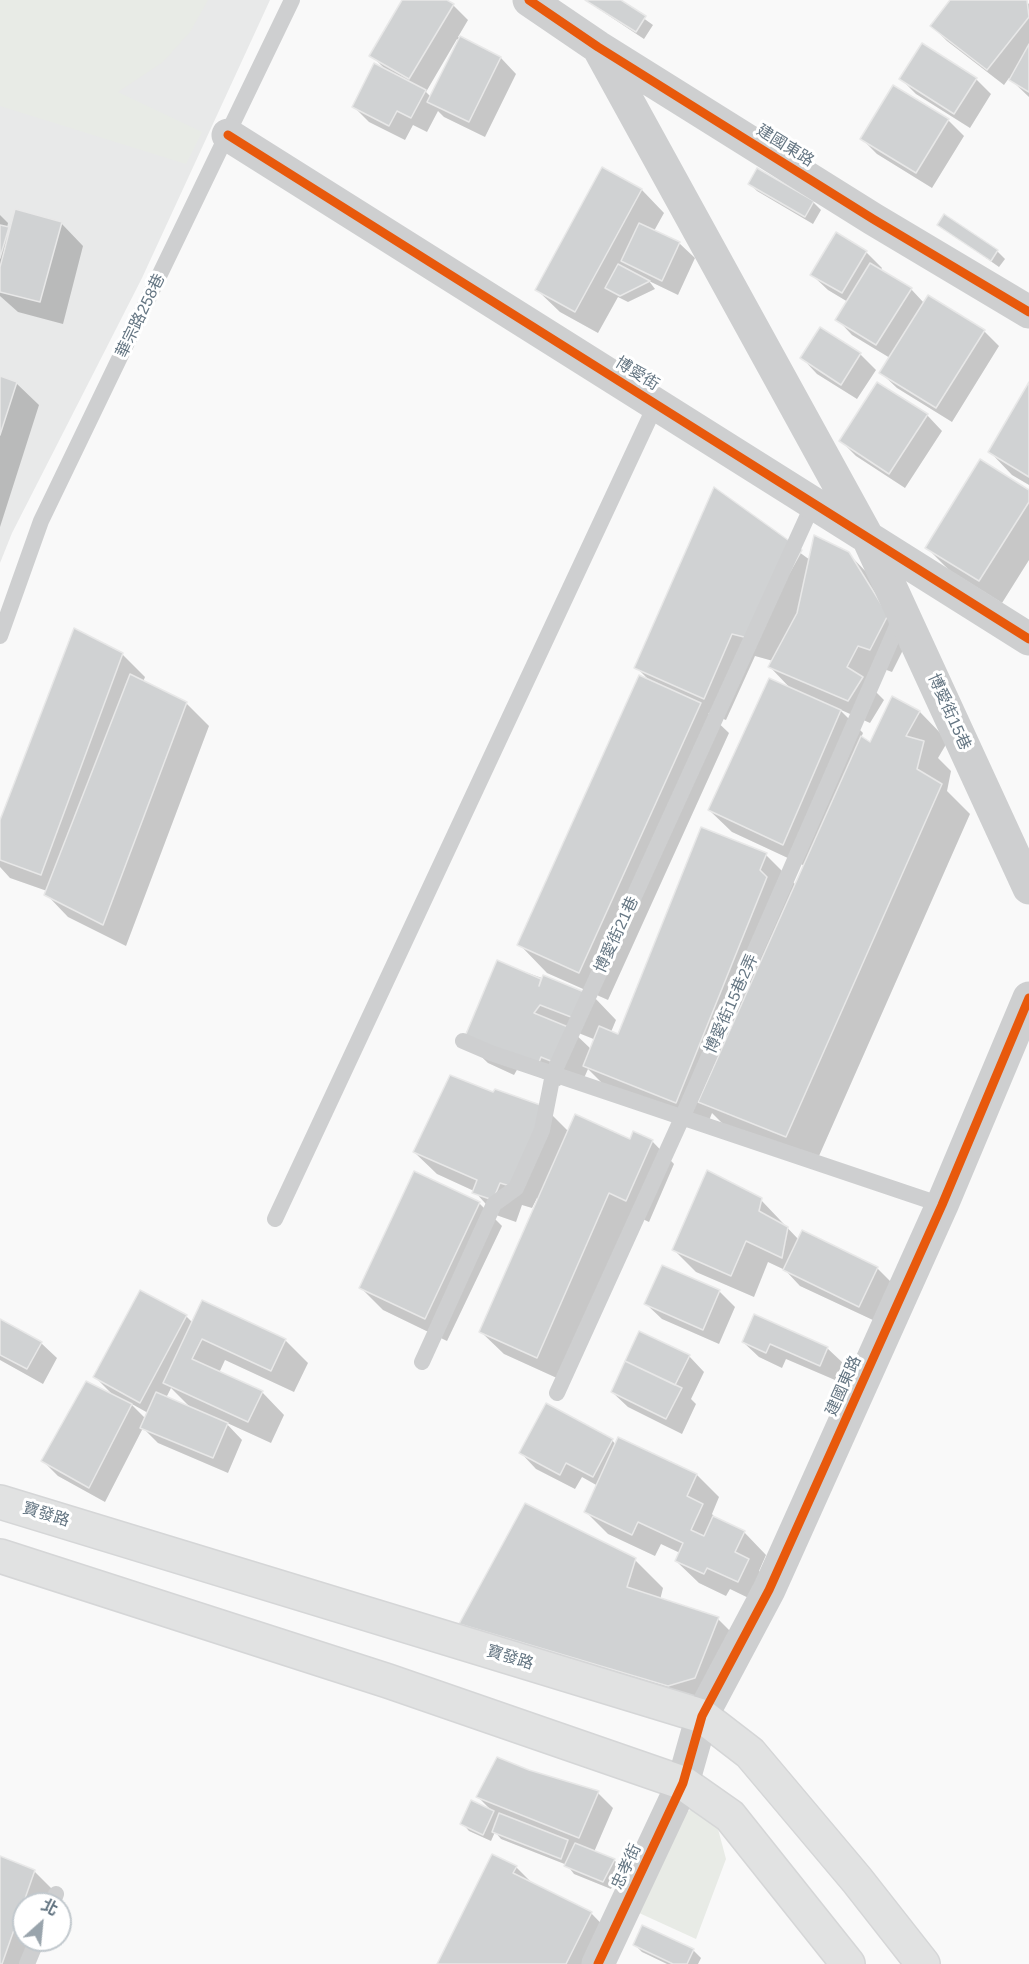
<!DOCTYPE html>
<meta charset="utf-8">
<style>
body{margin:0}
#map{position:relative;width:1029px;height:1964px;overflow:hidden;background:#f9f9f9;font-family:Arial,"Noto Sans TC",sans-serif}
canvas{display:block}
.north{position:absolute;left:12px;top:1892px;width:60px;height:60px;box-sizing:border-box;background:#fff;border:2px solid #c1c8cd;border-radius:50%;rotate:27deg;font-size:16px;font-weight:700;line-height:24px;text-align:center;color:#657683}
.north::after{content:'';display:block;margin:auto;width:21px;height:27px;background:#99a4ac;clip-path:polygon(50% 0,100% 100%,50% 72%,0 100%)}
</style>
<div id="map">
<canvas width="1029" height="1964"></canvas>
<div class="north">北</div>
</div>
<script>
const ctx = document.querySelector('canvas').getContext('2d');
ctx.lineJoin = 'round';
function fill(path, color) { ctx.fillStyle = color; ctx.fill(path, 'evenodd'); }
const shape = rows => new Path2D(rows.map(r => 'M' + r).join(''));
function stroke(path, color, width, dash) { ctx.strokeStyle = color; ctx.lineWidth = width; ctx.lineCap = dash ? 'butt' : 'round'; ctx.setLineDash(dash || []); ctx.stroke(path); }
function write(font, color, halo, rows, align = 'center') {
  ctx.font = font + ' Arial,"Noto Sans TC",sans-serif'; ctx.lineWidth = 6; ctx.setLineDash([]); ctx.textBaseline = 'middle'; ctx.strokeStyle = halo; ctx.fillStyle = color; for (const [text, x, y, turn = 0] of rows) {
    ctx.save(); ctx.translate(x, y); ctx.rotate((+turn || 0) * Math.PI / 180); ctx.textAlign = isNaN(turn) ? turn : align; if (halo) ctx.strokeText(text, 0, 0); ctx.fillText(text, 0, 0); ctx.restore();
  }
}
fill(shape([
 [0,0,270,0,142,278,12,533,0,563]
]), '#e8e9e9');
fill(shape([
 [0,0,208,0,190,32,163,62,118,92,202,132,186,164,0,106],
 [697,1808,718,1829,726,1859,696,1939,637,1912,687,1811]
]), '#e8ebe6');
fill(shape([
 [404,0,444,0,453,5,468,20,458,37,501,58,516,74,485,137,444,117,438,111,427,132,413,125,405,140,369,122,353,106,386,70,371,55],
 [457,39,459,40,431,97,426,92],
 [585,0,618,0,653,25,644,39],
 [952,0,1024,0,1029,4,1029,97,1009,78,1004,85,947,41,932,26],
 [901,79,976,79,991,94,970,128,916,94],
 [893,87,948,120,964,136,932,188,877,154,862,139],
 [603,169,642,190,664,213,654,231,679,243,695,258,678,295,649,281,655,289,628,302,618,297,598,333,560,312,537,290],
 [750,184,813,202,821,210,813,224,757,191],
 [0,215,8,223,7,228,11,231,61,223,83,246,63,324,18,312,0,296],
 [939,225,997,251,1005,259,999,267],
 [836,234,866,252,882,268,880,271,911,289,924,303,984,331,999,346,952,422,897,388,881,373,890,358,852,335,837,319,848,302,828,290,812,275],
 [821,329,860,354,876,370,857,399,817,374,802,358],
 [0,378,16,383,39,405,0,527],
 [1029,385,1029,485,1012,475,990,452],
 [927,415,942,431,905,488,856,456,841,441],
 [714,490,810,560,848,553,871,577,909,638,892,672,881,668,871,687,884,700,870,723,839,709,863,733,861,738,871,744,893,698,920,712,948,741,938,758,951,771,947,791,970,814,815,1165,729,1130,712,1113,705,1131,614,1095,588,1069,581,1085,564,1078,560,1086,518,1068,514,1075,488,1063,465,1041,498,962,594,997,616,1020,611,1032,619,1036,766,855,796,885,805,866,732,832,709,810,792,690,770,667,773,661,755,656,726,720,708,713,729,733,608,1000,547,973,519,944,650,681,636,667],
 [571,1030,596,1040,592,1050],
 [1029,492,1029,560,1002,603,949,570,927,548],
 [122,654,145,677,143,682,186,703,209,726,126,946,68,917,46,894,47,891,10,878,0,867,0,824],
 [494,1094,545,1108,569,1132,652,1141,674,1164,649,1222,632,1214,559,1379,504,1354,481,1332,539,1199,537,1198,532,1208,522,1205,516,1222,496,1215,474,1191,437,1174,414,1152],
 [761,1200,799,1240,877,1268,893,1284,875,1321,800,1286,785,1270,768,1262,754,1297,696,1272,674,1250],
 [479,1203,502,1226,447,1341,383,1310,361,1288],
 [719,1291,735,1307,719,1344,662,1319,646,1304],
 [186,1316,193,1323,285,1340,308,1363,294,1392,225,1360,219,1373,262,1392,284,1415,271,1443,225,1422,242,1440,228,1473,158,1443,143,1428,105,1502,58,1476,43,1461,113,1395,95,1377],
 [171,1388,192,1409,166,1398],
 [132,1404,148,1413,146,1419,132,1405],
 [0,1320,41,1343,57,1358,43,1384,0,1360],
 [743,1342,827,1348,843,1363,835,1380,786,1359,782,1368,759,1357],
 [689,1356,704,1372,691,1399,696,1404,682,1434,628,1407,612,1392],
 [612,1440,616,1445,697,1475,719,1497,712,1514,717,1520,744,1532,766,1555,759,1571,771,1583,761,1604,730,1589,726,1596,699,1583,676,1561,680,1553,661,1544,655,1556,608,1534,586,1512,598,1486,582,1477,575,1489,536,1469,521,1453],
 [635,1560,663,1588,660,1600,718,1619,746,1647,698,1713,489,1652,460,1624],
 [529,1772,598,1793,613,1808,594,1852,615,1861,622,1868,611,1889,574,1874,567,1865,501,1839,495,1832,491,1841,469,1831,462,1823,491,1810,478,1797],
 [0,1857,34,1871,57,1894,53,1904,24,1904,24,1940,41,1940,33,1964,0,1964],
 [516,1867,535,1886,591,1913,619,1942,608,1964,439,1964],
 [635,1945,693,1950,701,1958,698,1964,667,1964,642,1952]
]), '#0003');
const building = shape([
 [402,0,447,0,454,4,409,79,369,56,402,0],
 [585,0,621,0,646,16,636,32,585,0],
 [950,0,1027,0,1029,17,987,70,930,26,950,0],
 [460,36,501,57,469,122,427,102,460,36],
 [922,43,977,78,954,114,899,79,922,43],
 [1029,44,1029,92,1009,80,1029,44],
 [374,63,426,90,411,118,397,111,389,126,352,107,374,63],
 [893,85,949,119,916,173,860,139,893,85],
 [602,167,642,189,575,312,535,290,602,167],
 [757,168,814,201,805,217,748,184,757,168],
 [15,209,62,222,40,302,0,292,0,267,15,209],
 [944,214,998,250,991,261,937,225,944,214],
 [639,223,680,242,662,281,621,261,639,223],
 [0,225,9,227,0,258,0,225],
 [836,232,867,251,842,293,810,275,836,232],
 [870,263,912,288,876,345,835,320,870,263],
 [618,264,650,281,620,296,605,288,618,264],
 [928,295,985,330,936,408,879,373,928,295],
 [820,327,861,353,841,385,800,358,820,327],
 [0,376,17,382,0,435,0,376],
 [877,382,928,414,889,474,839,441,877,382],
 [1029,382,1029,477,988,452,1029,382],
 [980,459,1029,490,1029,502,979,581,925,548,980,459],
 [714,487,802,550,752,639,732,634,704,699,634,668,714,487],
 [814,535,849,552,888,615,870,650,858,646,847,667,863,677,848,701,768,667,797,613,814,535],
 [74,628,123,653,41,875,0,860,0,820,74,628],
 [130,674,187,702,103,925,44,895,130,674],
 [639,675,701,703,579,973,517,945,639,675],
 [769,678,841,710,783,845,708,810,769,678],
 [892,696,920,711,906,736,924,741,917,769,942,784,786,1137,698,1102,861,736,870,742,892,696],
 [701,827,767,853,760,870,767,877,676,1103,583,1066,599,1026,618,1034,701,827],
 [497,960,541,979,539,986,543,975,594,996,584,1022,540,1005,534,1013,573,1029,558,1064,541,1057,538,1065,463,1041,497,960],
 [450,1075,493,1092,495,1089,546,1107,510,1186,500,1183,493,1200,472,1193,477,1180,413,1152,450,1075],
 [575,1114,630,1139,633,1131,653,1140,626,1201,609,1193,537,1358,479,1332,575,1114],
 [707,1170,762,1198,759,1211,788,1227,782,1258,746,1241,731,1276,672,1250,707,1170],
 [414,1171,480,1202,425,1319,359,1288,414,1171],
 [802,1230,878,1267,859,1307,783,1270,802,1230],
 [662,1265,720,1290,703,1330,644,1304,662,1265],
 [140,1290,187,1315,140,1403,93,1377,140,1290],
 [202,1300,286,1339,271,1371,202,1339,192,1359,263,1391,248,1422,163,1383,202,1300],
 [754,1314,828,1347,820,1366,770,1344,766,1353,742,1342,754,1314],
 [0,1319,42,1342,27,1369,0,1355,0,1319],
 [639,1331,690,1355,675,1385,625,1361,639,1331],
 [625,1361,682,1388,666,1419,611,1392,625,1361],
 [86,1381,132,1404,89,1488,41,1461,86,1381],
 [156,1392,228,1423,213,1458,140,1428,156,1392],
 [546,1403,613,1439,593,1477,566,1463,560,1475,519,1453,546,1403],
 [618,1437,697,1474,687,1496,703,1504,691,1530,704,1536,713,1516,745,1531,735,1552,749,1559,738,1582,707,1568,704,1574,675,1561,683,1543,638,1522,632,1535,584,1512,618,1437],
 [525,1503,636,1558,627,1587,719,1617,695,1678,668,1686,459,1624,525,1503],
 [497,1757,529,1770,599,1791,579,1838,476,1797,497,1757],
 [471,1800,494,1811,483,1835,460,1824,471,1800],
 [499,1813,568,1840,561,1859,492,1832,499,1813],
 [575,1843,615,1859,603,1882,564,1866,575,1843],
 [492,1854,517,1866,513,1873,592,1912,566,1964,437,1964,492,1854],
 [0,1856,35,1870,2,1964,0,1964,0,1856],
 [642,1925,694,1949,687,1964,673,1964,633,1945,642,1925]
]);
fill(building, '#d0d2d3');
stroke(building, '#e8e8e8', 1.5);
const secondary = shape([
 [0,1502,702,1716,750,1753,857,1880,923,1964],
 [0,1556,388,1681,683,1783,730,1816,848,1964]
]);
stroke(secondary, '#d5d6d7', 36);
stroke(shape([
 [0,636,41,521,292,0],
 [463,1041,491,1053,942,1205],
 [275,1219,656,404],
 [422,1362,494,1204,516,1188,542,1130,553,1074,813,504],
 [557,1393,682,1118,902,615],
 [52,1904,56,1894],
 [27,1964,37,1940]
]), '#cecfd0', 16);
stroke(shape([
 [529,0,598,47,873,219,1029,312],
 [598,47,868,538,1029,888],
 [228,135,1029,639],
 [598,1964,683,1783,702,1716,769,1590,942,1205,1029,998]
]), '#cecfd0', 33);
stroke(secondary, '#e1e2e2', 33);
stroke(shape([
 [529,0,598,47,873,219,1029,312],
 [228,135,1029,639],
 [598,1964,683,1783,702,1716,769,1590,942,1205,1029,998]
]), '#e8590c', 9);
write('16px', '#657683', '#fff', [
 ["建國東路",785,146,32],
 ["華宗路258巷",141,316,-64],
 ["博愛街",637,374,32],
 ["博愛街15巷",949,712,66],
 ["博愛街21巷",617,935,-65],
 ["博愛街15巷2弄",732,1004,-66],
 ["建國東路",844,1386,-66],
 ["寶發路",46,1515,17],
 ["寶發路",510,1658,17],
 ["忠孝街",627,1867,-65]
]);
</script>
